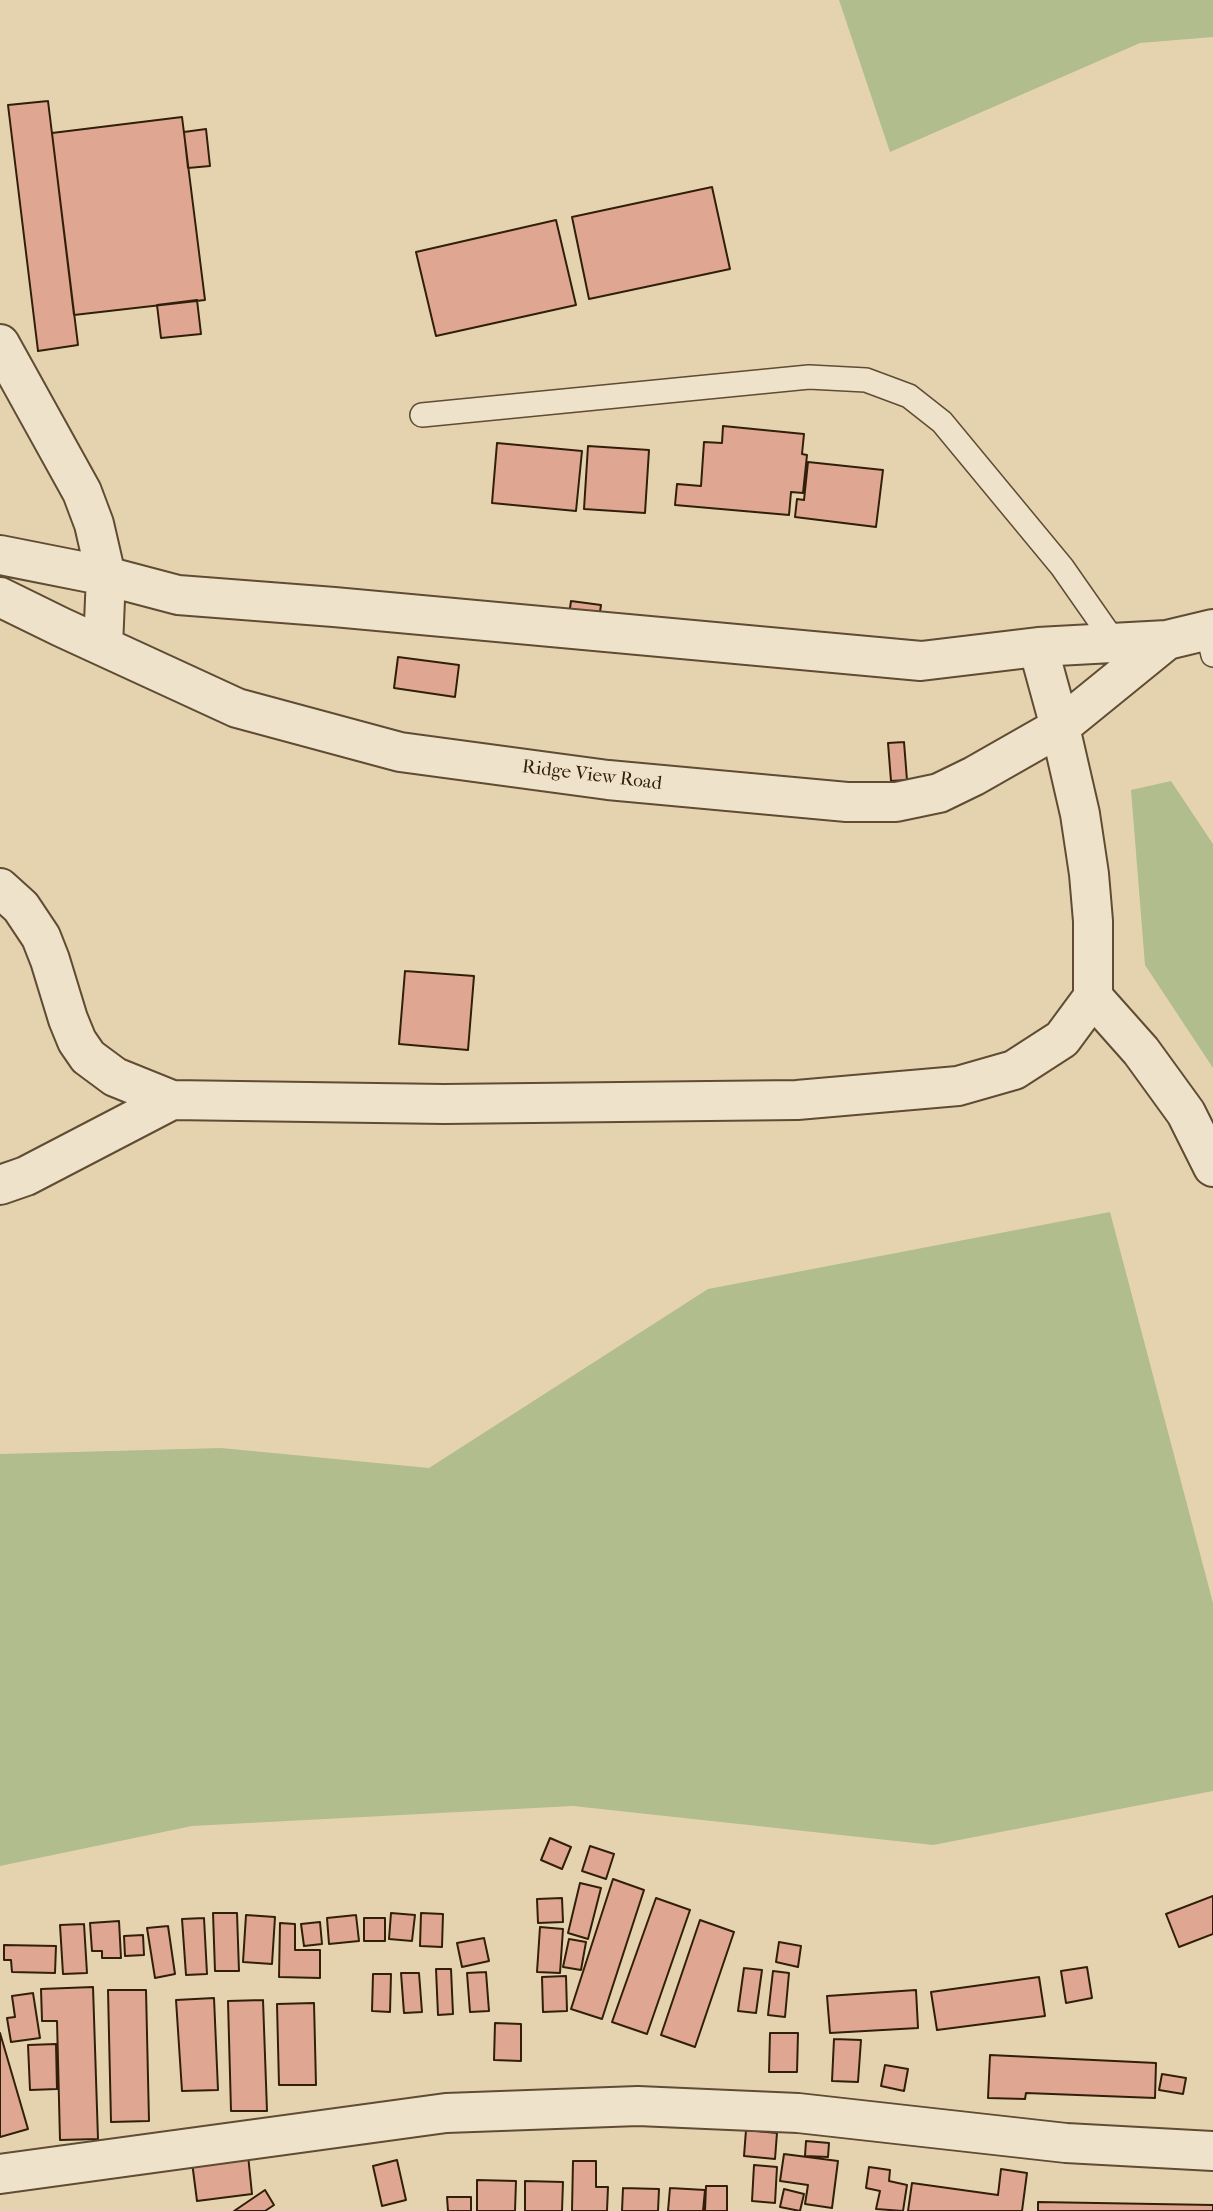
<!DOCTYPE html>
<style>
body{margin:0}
canvas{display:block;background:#e5d3af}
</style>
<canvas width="1213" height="2211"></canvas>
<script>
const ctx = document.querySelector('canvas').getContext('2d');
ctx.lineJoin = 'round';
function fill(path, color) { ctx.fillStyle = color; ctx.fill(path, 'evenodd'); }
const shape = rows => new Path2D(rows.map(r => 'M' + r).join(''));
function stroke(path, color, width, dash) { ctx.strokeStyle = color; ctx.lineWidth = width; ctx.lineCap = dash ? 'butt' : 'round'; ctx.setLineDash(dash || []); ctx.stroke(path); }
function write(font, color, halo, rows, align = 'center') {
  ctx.font = font + ' "IM FELL French Canon",serif'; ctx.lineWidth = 6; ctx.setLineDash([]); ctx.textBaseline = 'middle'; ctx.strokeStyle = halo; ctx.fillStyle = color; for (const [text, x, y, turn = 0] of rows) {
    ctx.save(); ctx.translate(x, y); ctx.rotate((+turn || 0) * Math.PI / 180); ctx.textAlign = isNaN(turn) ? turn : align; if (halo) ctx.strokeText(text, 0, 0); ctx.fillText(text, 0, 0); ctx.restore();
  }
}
fill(shape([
 [839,0,1213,0,1213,37,1140,43,890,152],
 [1171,781,1213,844,1213,1068,1145,965,1131,790],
 [1110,1212,1213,1603,1213,1791,933,1845,573,1806,192,1826,0,1866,0,1454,221,1448,429,1468,708,1289]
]), '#b1bd8d');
const building = shape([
 [48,101,78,345,38,351,8,105,48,101],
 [182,117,205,300,74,315,52,133,182,117],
 [206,129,210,166,188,168,184,132,206,129],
 [712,187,730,269,589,299,572,217,712,187],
 [556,220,576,305,436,336,416,252,556,220],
 [197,300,201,334,161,338,157,305,197,300],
 [723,426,804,434,802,454,807,455,803,493,791,492,789,515,675,505,677,484,701,486,704,442,722,443,723,426],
 [497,443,582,451,576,511,492,503,497,443],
 [588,446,649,450,645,513,584,509,588,446],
 [808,462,883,470,876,527,795,517,797,499,804,500,808,462],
 [571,601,601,605,598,626,568,622,571,601],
 [398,657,459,665,455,697,394,688,398,657],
 [904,742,907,780,891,781,888,743,904,742],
 [405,971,474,976,468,1050,399,1044,405,971],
 [550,1838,571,1847,562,1869,541,1860,550,1838],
 [590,1846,614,1854,606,1879,582,1871,590,1846],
 [613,1879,644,1890,602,2019,571,2009,613,1879],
 [580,1883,601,1888,588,1939,568,1933,580,1883],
 [1213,1896,1213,1934,1179,1947,1166,1914,1213,1896],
 [562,1898,563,1922,538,1923,537,1899,562,1898],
 [656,1898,690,1910,647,2034,612,2022,656,1898],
 [213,1913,237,1913,239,1971,215,1971,213,1913],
 [391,1913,415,1915,412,1941,389,1939,391,1913],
 [421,1913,443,1914,442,1947,420,1946,421,1913],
 [246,1915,275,1917,272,1964,243,1962,246,1915],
 [356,1915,359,1941,329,1944,327,1918,356,1915],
 [204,1918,207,1974,186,1975,182,1919,204,1918],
 [364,1918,385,1918,385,1941,364,1941,364,1918],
 [700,1920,734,1932,695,2047,661,2035,700,1920],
 [119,1921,121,1958,102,1958,102,1951,92,1951,90,1923,119,1921],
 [320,1922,322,1944,304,1946,301,1924,320,1922],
 [280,1923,295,1924,295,1950,320,1950,320,1978,279,1977,280,1923],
 [84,1924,87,1973,63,1974,60,1925,84,1924],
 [168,1926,175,1974,155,1978,147,1928,168,1926],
 [540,1927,563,1929,560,1973,537,1972,540,1927],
 [143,1935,144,1955,125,1956,124,1936,143,1935],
 [484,1938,489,1961,462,1967,457,1943,484,1938],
 [569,1939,586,1942,581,1970,563,1967,569,1939],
 [779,1942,801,1946,798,1967,776,1962,779,1942],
 [4,1945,56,1946,55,1973,12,1972,11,1960,4,1960,4,1945],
 [1087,1967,1092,1998,1066,2003,1061,1971,1087,1967],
 [744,1968,762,1970,756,2013,738,2011,744,1968],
 [436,1969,451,1969,453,2014,438,2015,436,1969],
 [773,1971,789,1973,785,2017,768,2015,773,1971],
 [486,1972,489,2011,470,2012,467,1973,486,1972],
 [401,1973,419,1973,422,2012,404,2013,401,1973],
 [373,1974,391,1974,390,2012,372,2011,373,1974],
 [566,1976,567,2011,543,2012,542,1977,566,1976],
 [1039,1977,1045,2016,937,2030,931,1992,1039,1977],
 [93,1987,98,2139,60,2140,57,2021,42,2021,41,1989,93,1987],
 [108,1990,146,1990,149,2121,111,2122,108,1990],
 [916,1990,918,2028,830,2033,827,1996,916,1990],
 [33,1993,40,2038,11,2042,7,2018,15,2017,12,1996,33,1993],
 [214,1998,218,2090,182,2091,176,2000,214,1998],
 [263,2000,267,2111,231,2111,228,2001,263,2000],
 [314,2003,316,2085,279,2085,277,2004,314,2003],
 [495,2023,521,2024,521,2061,494,2060,495,2023],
 [0,2033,28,2129,0,2137,0,2033],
 [770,2033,798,2033,797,2072,769,2072,770,2033],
 [834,2039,861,2040,858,2082,832,2081,834,2039],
 [56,2044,57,2089,30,2090,28,2045,56,2044],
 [990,2055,1156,2063,1155,2098,1026,2093,1025,2099,988,2098,990,2055],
 [885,2065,908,2069,904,2091,881,2086,885,2065],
 [1162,2074,1186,2078,1183,2094,1159,2090,1162,2074],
 [746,2130,777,2133,775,2159,744,2156,746,2130],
 [806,2141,829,2143,828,2157,805,2156,806,2141],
 [784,2154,838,2161,832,2208,805,2204,808,2185,780,2181,784,2154],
 [248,2155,252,2194,197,2201,192,2162,248,2155],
 [397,2160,406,2200,382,2206,373,2166,397,2160],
 [573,2161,596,2161,596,2187,608,2187,607,2211,572,2211,573,2161],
 [754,2165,777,2167,775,2203,752,2201,754,2165],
 [869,2167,890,2170,889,2181,907,2185,903,2211,876,2209,880,2191,866,2188,869,2167],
 [1001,2169,1027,2173,1022,2211,908,2211,912,2183,998,2195,1001,2169],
 [477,2180,516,2181,515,2211,477,2211,477,2180],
 [525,2181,563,2182,562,2211,525,2211,525,2181],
 [706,2186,727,2186,727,2211,705,2211,706,2186],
 [623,2188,659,2189,658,2211,622,2211,623,2188],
 [670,2188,705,2190,703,2211,668,2211,670,2188],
 [784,2189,804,2194,800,2211,780,2207,784,2189],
 [265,2190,274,2205,265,2211,234,2211,265,2190],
 [447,2197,471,2197,471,2211,448,2211,447,2197],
 [1038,2202,1213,2205,1213,2211,1038,2211,1038,2202]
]);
fill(building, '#dfa792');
stroke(building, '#321f0a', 2);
const service = shape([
 [422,415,809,377,866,380,909,396,942,422,1062,567,1120,650],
 [1207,630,1213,655]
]);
const minor = shape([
 [0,344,82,492,94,524,106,576,103,646],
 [0,555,106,576,178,595,334,607,921,661,1038,647,1167,640,1213,629],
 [0,597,61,627,237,708,400,752,608,780,847,802,896,802,939,793,974,776,1060,727,1167,640],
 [0,888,21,907,41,937,50,960,68,1019,77,1041,88,1057,115,1077,172,1100,444,1104,797,1100,958,1086,1014,1070,1062,1039,1093,997,1093,921,1089,874,1080,814,1060,727,1038,647],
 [1093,997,1141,1051,1186,1113,1213,1167],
 [0,1185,26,1176,172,1100],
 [0,2174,446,2113,638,2106,798,2113,1066,2143,1213,2151]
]);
stroke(service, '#5f4c33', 26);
stroke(minor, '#5f4c33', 42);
stroke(service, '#eee2cb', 23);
stroke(minor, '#eee2cb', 38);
write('19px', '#321f0a', '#eee2cb', [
 ["Ridge View Road",592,776,7]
]);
</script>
